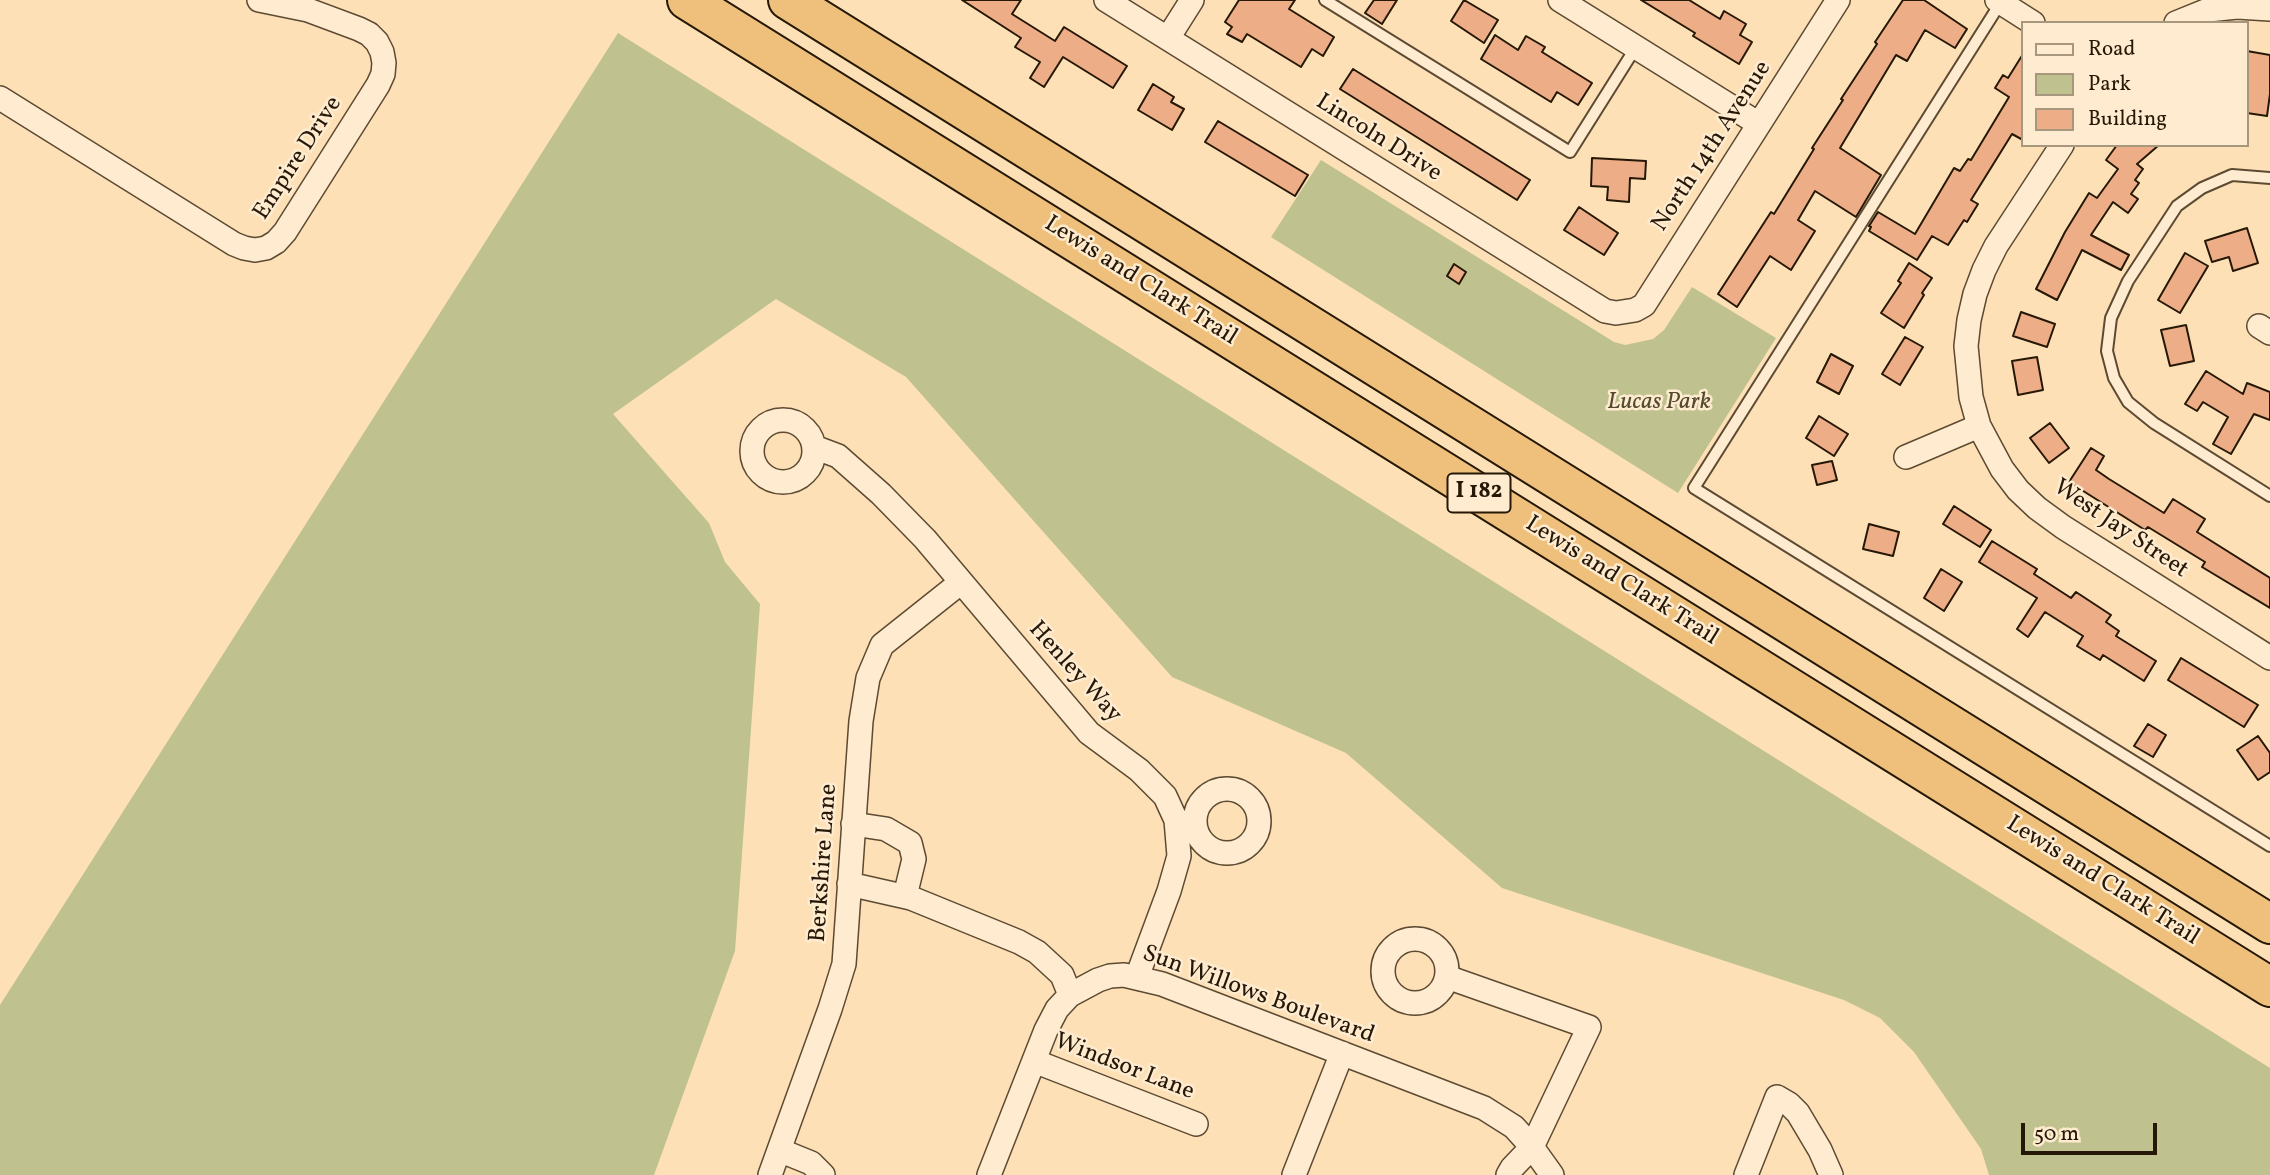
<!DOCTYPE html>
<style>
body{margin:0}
#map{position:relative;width:2270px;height:1175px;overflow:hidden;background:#fde0b6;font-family:Vollkorn,serif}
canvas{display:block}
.legend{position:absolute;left:2021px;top:21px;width:228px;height:126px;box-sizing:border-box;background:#feebd0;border:2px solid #a8977f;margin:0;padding:9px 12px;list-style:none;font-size:21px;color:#261806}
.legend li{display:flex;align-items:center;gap:14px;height:35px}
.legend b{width:35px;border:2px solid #a8977f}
.scale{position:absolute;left:2021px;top:1123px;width:136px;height:32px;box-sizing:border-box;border:4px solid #261806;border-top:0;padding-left:9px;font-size:21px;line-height:24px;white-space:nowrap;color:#261806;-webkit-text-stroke:5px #feebd0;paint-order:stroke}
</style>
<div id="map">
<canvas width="2270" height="1175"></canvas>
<ul class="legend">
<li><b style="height:9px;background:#feebd0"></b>Road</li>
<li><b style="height:19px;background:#bfc28e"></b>Park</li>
<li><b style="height:19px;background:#edad87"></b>Building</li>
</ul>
<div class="scale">50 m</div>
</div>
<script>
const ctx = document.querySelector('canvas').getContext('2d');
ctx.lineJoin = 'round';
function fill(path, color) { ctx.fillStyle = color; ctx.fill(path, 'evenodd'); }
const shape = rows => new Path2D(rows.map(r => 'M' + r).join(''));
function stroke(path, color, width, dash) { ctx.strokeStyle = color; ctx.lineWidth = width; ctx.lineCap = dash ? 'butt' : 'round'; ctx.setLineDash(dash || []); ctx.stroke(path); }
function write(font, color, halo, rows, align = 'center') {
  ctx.font = font + ' Vollkorn,serif'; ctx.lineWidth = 5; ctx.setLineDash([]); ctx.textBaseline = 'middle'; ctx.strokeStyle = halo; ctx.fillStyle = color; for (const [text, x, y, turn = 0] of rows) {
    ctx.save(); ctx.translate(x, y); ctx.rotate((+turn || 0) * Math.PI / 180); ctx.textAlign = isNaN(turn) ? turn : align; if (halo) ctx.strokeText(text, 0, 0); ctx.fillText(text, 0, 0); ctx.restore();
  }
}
fill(shape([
 [618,33,2270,1068,2270,1175,1989,1175,1981,1149,1914,1052,1880,1018,1844,1000,1502,888,1346,753,1172,677,906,377,776,299,613,414,709,523,725,562,760,604,735,951,654,1175,0,1175,0,1005],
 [1321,160,1614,342,1625,345,1653,339,1664,330,1692,287,1776,338,1678,493,1271,237]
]), '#bfc28e');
const building = shape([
 [962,0,1021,0,1012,14,1055,41,1064,27,1127,66,1113,88,1063,57,1044,87,1030,78,1040,62,1015,47,1021,38,962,0],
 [1239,0,1295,0,1289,9,1334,37,1323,56,1312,49,1301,67,1247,34,1242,42,1227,34,1232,27,1225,22,1239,0],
 [1374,0,1397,0,1382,24,1365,13,1374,0],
 [1464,0,1498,20,1484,43,1451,21,1464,0],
 [1641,0,1689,0,1720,19,1724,11,1746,24,1740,35,1752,42,1739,64,1693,36,1695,33,1641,0],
 [1903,0,1924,0,1967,29,1955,48,1925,30,1907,61,1896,55,1840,148,1881,175,1856,217,1815,191,1798,220,1815,231,1791,270,1770,256,1737,307,1718,294,1771,212,1774,214,1814,149,1812,148,1843,100,1841,99,1877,44,1875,42,1903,0],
 [1495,35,1518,50,1526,36,1545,47,1542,52,1592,83,1578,105,1557,92,1551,102,1481,59,1495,35],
 [2247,51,2270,55,2270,94,2267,116,2247,113,2247,51],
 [2023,54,2023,140,2012,134,1971,200,1978,204,1967,222,1964,220,1948,245,1932,236,1917,260,1869,231,1871,227,1869,226,1878,212,1915,234,1954,168,1960,171,1968,159,1971,160,2009,97,1995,88,2003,75,2008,78,2023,54],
 [1353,69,1530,180,1517,200,1340,89,1353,69],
 [1153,84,1174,97,1171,102,1184,109,1172,130,1138,110,1153,84],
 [1218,121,1308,175,1295,196,1205,142,1218,121],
 [2117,145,2159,145,2137,164,2143,169,2135,180,2139,183,2131,194,2138,199,2128,213,2113,202,2091,235,2129,255,2121,270,2082,250,2057,300,2036,289,2065,232,2089,193,2097,198,2118,169,2106,160,2117,145],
 [1592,158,1646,161,1645,179,1630,178,1629,202,1607,200,1608,187,1591,186,1592,158],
 [1579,207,1618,233,1604,255,1564,230,1579,207],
 [2247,228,2258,263,2233,271,2229,257,2212,262,2205,241,2247,228],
 [2185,253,2208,266,2180,313,2158,300,2185,253],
 [1909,263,1932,278,1922,293,1924,295,1904,328,1881,313,1901,283,1898,281,1909,263],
 [1454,264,1466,272,1459,284,1447,276,1454,264],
 [2021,312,2055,324,2047,347,2013,336,2021,312],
 [2186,325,2194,361,2170,366,2161,330,2186,325],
 [1905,337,1923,347,1900,385,1882,374,1905,337],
 [1831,354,1853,366,1839,394,1817,382,1831,354],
 [2037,357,2043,390,2018,395,2012,361,2037,357],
 [2206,371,2243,394,2247,383,2270,392,2270,420,2254,414,2231,454,2213,444,2228,417,2203,402,2197,411,2185,404,2206,371],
 [1819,416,1848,434,1834,456,1806,438,1819,416],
 [2050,423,2069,448,2049,463,2030,438,2050,423],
 [2091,448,2104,456,2096,470,2109,479,2164,513,2173,499,2205,519,2197,532,2270,578,2270,608,2202,567,2205,562,2148,527,2145,530,2069,482,2091,448],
 [1832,461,1837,480,1817,485,1812,465,1832,461],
 [1954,506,1991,530,1980,547,1943,524,1954,506],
 [1869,524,1899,532,1893,556,1863,549,1869,524],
 [1992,541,2037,569,2034,574,2071,598,2076,592,2111,615,2106,622,2119,631,2116,636,2156,661,2144,681,2103,655,2100,660,2077,646,2083,636,2045,612,2028,637,2017,629,2037,598,1979,562,1992,541],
 [1941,569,1962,582,1944,611,1924,598,1941,569],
 [2181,658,2258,705,2244,727,2168,680,2181,658],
 [2148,724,2166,735,2153,757,2134,746,2148,724],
 [2258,736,2270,753,2270,772,2258,780,2237,750,2258,736]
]);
fill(building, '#edad87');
stroke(building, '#261806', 2);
const service = shape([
 [1325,0,1570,152,1636,47],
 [2001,2,1694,488,2270,846],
 [2270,178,2232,175,2202,188,2177,206,2128,281,2111,318,2107,351,2114,378,2128,402,2154,423,2270,496]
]);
const minor = shape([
 [1106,0,1597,306,1605,311,1616,313,1635,310,1644,305,1838,0],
 [1560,0,1759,124],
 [1997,0,2033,23],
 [2176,23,2208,10,2237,7,2270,9],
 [1168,38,1192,0],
 [0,98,234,244,244,248,255,250,266,248,276,242,285,232,378,85,383,74,384,63,382,52,377,42,369,34,359,29,308,10,259,0],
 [2062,145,1996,246,1984,270,1975,294,1969,320,1966,346,1971,397,1979,426,2002,469,2018,490,2037,508,2063,527,2270,658],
 [2259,326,2270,333],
 '752 451a31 31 0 1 1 62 0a31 31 0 1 1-62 0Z',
 [814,447,838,456,881,494,925,539,1089,733,1139,770,1165,796,1176,820,1179,856,1169,891,1137,977],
 [1906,457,1979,426],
 '1195 821a32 32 0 1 1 64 0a32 32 0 1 1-64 0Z',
 [853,824,886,829,910,843,914,859,905,896],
 [849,884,911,898,1019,942,1037,952,1062,975,1070,995],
 '1383 971a32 32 0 1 1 64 0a32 32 0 1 1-64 0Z',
 [1447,977,1589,1027,1532,1147,1512,1168,1508,1175],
 [1034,1061,1196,1124],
 [779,1150,811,1163,823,1175],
 [770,1175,830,1009,844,964,861,721,868,678,882,645,960,583],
 [989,1175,1046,1030,1057,1009,1070,995,1098,980,1110,976,1124,975,1162,984,1484,1108,1514,1127,1532,1147,1552,1175],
 [1294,1175,1342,1053],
 [1746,1175,1777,1097,1789,1104,1798,1113,1820,1150,1831,1175]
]);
const motorway = shape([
 [687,0,2270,987],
 [788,0,2270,924]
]);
stroke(service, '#5c4a32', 14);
stroke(minor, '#5c4a32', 26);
stroke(motorway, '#261806', 42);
stroke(service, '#feebd0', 10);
stroke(minor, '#feebd0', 23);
stroke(motorway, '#eec07b', 38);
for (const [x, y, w] of [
 [1479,493,63]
]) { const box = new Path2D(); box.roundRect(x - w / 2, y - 19.5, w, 39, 5); ctx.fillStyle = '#feebd0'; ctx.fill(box); stroke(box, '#261806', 2); }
write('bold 23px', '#261806', null, [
 ["I 182",1479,493]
]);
write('24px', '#261806', '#feebd0', [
 ["Lincoln Drive",1378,139,32],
 ["North 14th Avenue",1713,147,-57],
 ["Empire Drive",299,159,-57],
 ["Lewis and Clark Trail",1140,282,32],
 ["West Jay Street",2120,530,34],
 ["Lewis and Clark Trail",1621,582,32],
 ["Henley Way",1074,673,48],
 ["Berkshire Lane",825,863,-86],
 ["Lewis and Clark Trail",2102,882,32],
 ["Sun Willows Boulevard",1258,996,20],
 ["Windsor Lane",1124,1068,21]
]);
write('italic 24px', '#544b2f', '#feebd0', [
 ["Lucas Park",1659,404]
]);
</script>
